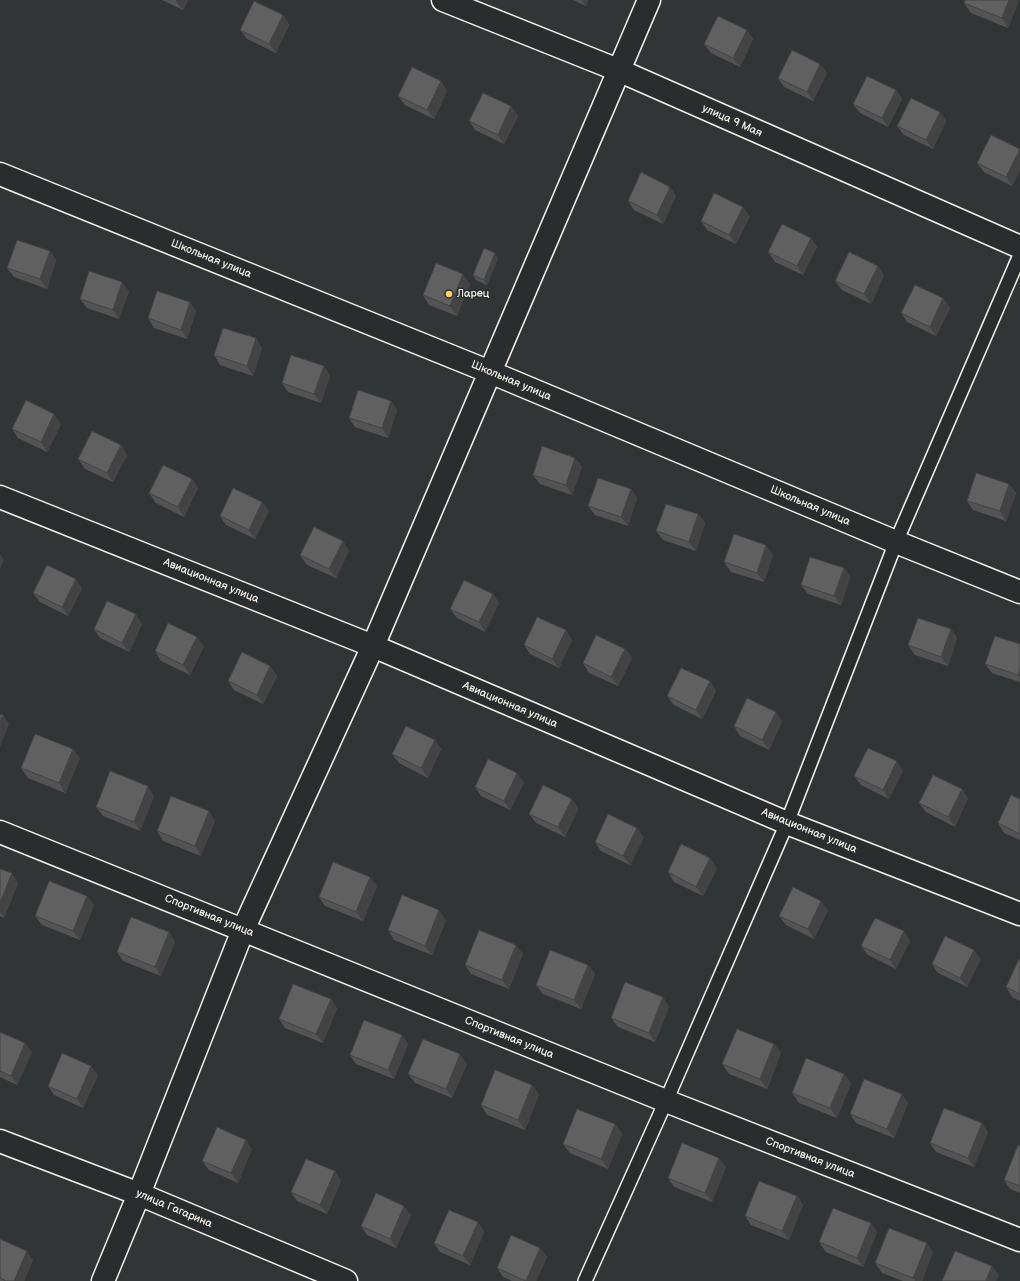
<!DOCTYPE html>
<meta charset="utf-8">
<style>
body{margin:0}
canvas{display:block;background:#323535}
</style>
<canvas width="1020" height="1281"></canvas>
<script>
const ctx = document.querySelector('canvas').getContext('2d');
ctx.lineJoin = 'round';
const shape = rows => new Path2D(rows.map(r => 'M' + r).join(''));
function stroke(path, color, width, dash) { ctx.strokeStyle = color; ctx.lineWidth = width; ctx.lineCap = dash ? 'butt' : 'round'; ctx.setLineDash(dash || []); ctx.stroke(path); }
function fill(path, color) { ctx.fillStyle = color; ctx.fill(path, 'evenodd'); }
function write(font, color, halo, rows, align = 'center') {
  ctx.font = font + ' "Balsamiq Sans",sans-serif'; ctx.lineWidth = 3; ctx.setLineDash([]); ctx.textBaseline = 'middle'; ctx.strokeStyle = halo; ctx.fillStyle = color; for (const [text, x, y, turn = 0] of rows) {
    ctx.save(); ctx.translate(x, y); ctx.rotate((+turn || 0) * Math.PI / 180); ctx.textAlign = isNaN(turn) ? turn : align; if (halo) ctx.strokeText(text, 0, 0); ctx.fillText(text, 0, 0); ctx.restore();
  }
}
const service = shape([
 [585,1281,666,1101,787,823,896,542,1020,255]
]);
const minor = shape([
 [443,0,618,70,1020,247],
 [0,174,490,372,896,542,1020,592],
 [0,497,373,646,787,823,1020,914],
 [0,832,666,1101,1020,1240],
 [0,1141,139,1194,346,1281],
 [103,1281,139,1194,243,930,373,646,649,0]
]);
stroke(service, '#f4f1e8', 16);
stroke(minor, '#f4f1e8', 25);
stroke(service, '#2a2d2e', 13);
stroke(minor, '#2a2d2e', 22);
fill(shape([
 [162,0,188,0,183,10],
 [573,0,588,0,586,6],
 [965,0,1019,0,1008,28,971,13,964,3],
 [283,15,289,25,276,53,247,39,240,30],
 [747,30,753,39,740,67,711,53,704,44],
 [827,73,813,101,784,87,778,78],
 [441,81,447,91,434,119,405,105,398,96],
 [896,90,902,99,888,127,860,113,853,104],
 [511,106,518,116,504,144,475,130,469,121],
 [940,112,946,121,933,149,904,135,897,126],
 [1020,149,1020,170,1012,186,984,172,977,163],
 [670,187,676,196,663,224,634,210,628,201],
 [750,216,736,244,707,230,701,221],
 [811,238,817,247,803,275,775,262,768,252],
 [50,251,56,260,47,289,14,277,7,268],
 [498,258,487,285,476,280,473,275],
 [878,266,884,276,871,304,842,290,835,281],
 [470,284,457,316,429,305,423,295],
 [129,291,119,319,87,308,80,299],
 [943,298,950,308,936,336,907,322,901,313],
 [190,302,196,311,187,339,154,328,148,318],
 [262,348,253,376,220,365,214,355],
 [324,366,330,376,321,403,288,392,282,383],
 [391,401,397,410,388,438,355,427,349,418],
 [61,424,47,452,18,438,12,429],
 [121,445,127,455,113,482,85,469,78,459],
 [575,458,582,467,572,495,540,484,533,475],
 [192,479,198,488,184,517,156,503,149,493],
 [1009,484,1016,493,1006,521,973,510,967,501],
 [631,489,637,498,628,526,595,515,588,506],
 [262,502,269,511,255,539,226,525,220,516],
 [698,514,705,523,696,551,663,540,656,531],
 [343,541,349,551,336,578,307,565,300,555],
 [773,555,764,582,731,572,724,562],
 [844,568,850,577,841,605,808,594,801,585],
 [82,588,68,616,40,602,33,593],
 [493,594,499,603,485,632,457,618,450,609],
 [142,624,129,652,100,638,94,629],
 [951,629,957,638,948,666,915,655,908,645],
 [572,640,559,668,530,654,524,645],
 [1020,644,1020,682,992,673,985,664],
 [204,646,190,675,161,661,155,651],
 [625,649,632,658,618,686,589,673,583,663],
 [270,666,277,676,263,704,234,690,228,681],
 [710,681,716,691,702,719,674,705,667,696],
 [782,721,769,750,740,736,734,726],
 [435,740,441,749,428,778,399,763,392,754],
 [80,758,65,793,28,778,21,768],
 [903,771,889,799,861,785,854,776],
 [524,782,510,810,481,796,475,787],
 [154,796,140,831,103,816,96,807],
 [968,798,955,827,926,812,919,803],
 [572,799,578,809,565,837,536,823,529,814],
 [1020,799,1020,840,1004,833,998,823],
 [215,821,201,856,163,841,157,831],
 [644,837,630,865,601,851,595,842],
 [717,868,703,896,674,882,668,872],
 [0,869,18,883,4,918,0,916],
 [377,886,363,921,325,906,319,897],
 [94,905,80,940,42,925,35,916],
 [828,910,814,939,786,925,779,916],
 [446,920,432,955,394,940,388,930],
 [169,932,175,942,161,976,123,961,117,952],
 [910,941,896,969,868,955,861,946],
 [523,954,509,989,471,974,465,965],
 [981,959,967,987,938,973,932,964],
 [1020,959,1020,1001,1012,997,1006,987],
 [588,965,595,974,581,1009,543,994,536,985],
 [663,997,669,1007,655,1042,618,1027,611,1018],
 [337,1008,323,1043,285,1028,279,1019],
 [0,1032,32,1052,17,1085,0,1077],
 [402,1035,408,1044,394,1079,356,1064,350,1055],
 [774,1044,781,1053,767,1089,729,1074,722,1064],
 [467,1064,452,1098,415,1083,408,1074],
 [844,1074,851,1083,837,1118,799,1103,792,1093],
 [98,1075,83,1108,54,1095,48,1086],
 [539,1094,525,1130,487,1115,481,1105],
 [902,1094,908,1103,894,1138,856,1123,850,1114],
 [615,1124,622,1134,608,1169,570,1153,563,1144],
 [988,1132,974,1167,936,1152,930,1143],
 [1020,1146,1020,1193,1010,1189,1004,1180],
 [252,1149,238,1183,209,1170,202,1161],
 [726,1167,712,1202,674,1187,668,1178],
 [341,1181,327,1214,297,1201,291,1192],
 [797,1196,803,1205,789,1240,751,1225,745,1216],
 [411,1215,396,1248,367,1235,361,1226],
 [478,1222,484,1232,470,1265,440,1252,434,1243],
 [877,1232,863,1267,826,1252,819,1242],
 [0,1239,33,1260,24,1281,0,1281],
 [540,1248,547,1257,536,1281,512,1281,503,1277,497,1268],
 [933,1252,922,1281,903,1281,882,1273,875,1263]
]), '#525352');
fill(shape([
 [177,0,188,0,183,10,176,1],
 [581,0,588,0,586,6],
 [1009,0,1019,0,1008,28,1002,18],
 [283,15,289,25,276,53,269,44],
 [747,30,753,39,740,67,733,58],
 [820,64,827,73,813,101,807,92],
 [441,81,447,91,434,119,427,110],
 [896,90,902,99,888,127,882,118],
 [511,106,518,116,504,144,498,135],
 [940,112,946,121,933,149,926,140],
 [1020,149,1020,170,1012,186,1006,177],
 [670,187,676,196,663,224,657,215],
 [743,207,750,216,736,244,729,235],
 [811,238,817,247,803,275,797,266],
 [50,251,56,260,47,289,40,279],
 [495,253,498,258,487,285,484,280],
 [878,266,884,276,871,304,864,294],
 [463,274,470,284,457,316,450,306],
 [122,282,129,291,119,319,113,310],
 [943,298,950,308,936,336,930,327],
 [190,302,196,311,187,339,181,330],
 [256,338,262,348,253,376,247,366],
 [324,366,330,376,321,403,314,394],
 [391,401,397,410,388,438,382,428],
 [54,414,61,424,47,452,41,442],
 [121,445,127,455,113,482,107,473],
 [575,458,582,467,572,495,566,485],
 [192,479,198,488,184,517,178,507],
 [1009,484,1016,493,1006,521,1000,511],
 [631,489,637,498,628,526,621,517],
 [262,502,269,511,255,539,249,530],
 [698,514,705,523,696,551,689,542],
 [343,541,349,551,336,578,329,569],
 [766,545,773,555,764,582,757,573],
 [0,554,4,560,0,569],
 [844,568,850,577,841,605,834,596],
 [76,579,82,588,68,616,62,607],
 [493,594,499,603,485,632,479,622],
 [136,614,142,624,129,652,122,643],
 [951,629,957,638,948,666,941,657],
 [566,630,572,640,559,668,552,659],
 [197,637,204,646,190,675,183,665],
 [625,649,632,658,618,686,611,677],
 [270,666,277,676,263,704,257,695],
 [1020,669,1020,677,1018,675],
 [710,681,716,691,702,719,696,710],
 [776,712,782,721,769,750,762,740],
 [3,715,9,724,0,747,0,722],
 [435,740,441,749,428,778,421,768],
 [73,749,80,758,65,793,59,783],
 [897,761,903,771,889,799,883,790],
 [517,773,524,782,510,810,504,801],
 [148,786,154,796,140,831,134,822],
 [962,789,968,798,955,827,948,817],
 [572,799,578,809,565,837,558,827],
 [209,811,215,821,201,856,195,846],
 [637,828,644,837,630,865,623,856],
 [710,858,717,868,703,896,696,887],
 [12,873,18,883,4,918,0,912,0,903],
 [370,877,377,886,363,921,356,912],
 [87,896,94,905,80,940,73,931],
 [821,901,828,910,814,939,808,929],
 [439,910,446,920,432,955,425,946],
 [904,931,910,941,896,969,890,960],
 [169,932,175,942,161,976,155,967],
 [516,945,523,954,509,989,502,980],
 [974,950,981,959,967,987,960,978],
 [588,965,595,974,581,1009,574,1000],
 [663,997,669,1007,655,1042,649,1033],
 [331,999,337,1008,323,1043,316,1034],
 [402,1035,408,1044,394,1079,388,1070],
 [25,1043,32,1052,17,1085,11,1076],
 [774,1044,781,1053,767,1089,760,1079],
 [460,1054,467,1064,452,1098,446,1089],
 [91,1066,98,1075,83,1108,77,1099],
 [844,1074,851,1083,837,1118,830,1108],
 [532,1085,539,1094,525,1130,518,1120],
 [902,1094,908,1103,894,1138,887,1129],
 [982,1123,988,1132,974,1167,968,1158],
 [615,1124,622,1134,608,1169,601,1159],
 [246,1140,252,1149,238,1183,231,1173],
 [719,1158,726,1167,712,1202,705,1193],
 [335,1171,341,1181,327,1214,320,1205],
 [797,1196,803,1205,789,1240,782,1231],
 [404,1206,411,1215,396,1248,390,1239],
 [478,1222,484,1232,470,1265,463,1256],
 [871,1223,877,1232,863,1267,857,1258],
 [927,1243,933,1252,922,1281,915,1281,913,1278],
 [540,1248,547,1257,536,1281,526,1281],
 [27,1251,33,1260,24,1281,14,1281],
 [992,1266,999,1275,996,1281,986,1281]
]), '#424342');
const building = shape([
 [965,0,1009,0,1002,18,964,3,965,0],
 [254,1,283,15,269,44,240,30,254,1],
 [718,16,747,30,733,58,704,44,718,16],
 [792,50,820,64,807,92,778,78,792,50],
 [412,67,441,81,427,110,398,96,412,67],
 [867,76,896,90,882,118,853,104,867,76],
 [483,93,511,106,498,135,469,121,483,93],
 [911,98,940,112,926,140,897,126,911,98],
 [991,135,1020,149,1006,177,977,163,991,135],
 [641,172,670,187,657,215,628,201,641,172],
 [714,193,743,207,729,235,701,221,714,193],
 [782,224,811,238,797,266,768,252,782,224],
 [17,240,50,251,40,279,7,268,17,240],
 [484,248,495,253,484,280,473,275,484,248],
 [849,252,878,266,864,294,835,281,849,252],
 [436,263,463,274,450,306,423,295,436,263],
 [89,271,122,282,113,310,80,299,89,271],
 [915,285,943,298,930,327,901,313,915,285],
 [157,291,190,302,181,330,148,318,157,291],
 [223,328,256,338,247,366,214,355,223,328],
 [291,355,324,366,314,394,282,383,291,355],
 [358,390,391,401,382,428,349,418,358,390],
 [26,400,54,414,41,442,12,429,26,400],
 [92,431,121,445,107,473,78,459,92,431],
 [542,446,575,458,566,485,533,475,542,446],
 [163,465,192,479,178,507,149,493,163,465],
 [976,473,1009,484,1000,511,967,501,976,473],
 [598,478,631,489,621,517,588,506,598,478],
 [233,488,262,502,249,530,220,516,233,488],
 [666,504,698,514,689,542,656,531,666,504],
 [314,527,343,541,329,569,300,555,314,527],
 [734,534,766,545,757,573,724,562,734,534],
 [810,557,844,568,834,596,801,585,810,557],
 [47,565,76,579,62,607,33,593,47,565],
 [464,580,493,594,479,622,450,609,464,580],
 [107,601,136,614,122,643,94,629,107,601],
 [537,617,566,630,552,659,524,645,537,617],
 [918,618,951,629,941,657,908,645,918,618],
 [168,623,197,637,183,665,155,651,168,623],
 [596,635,625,649,611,677,583,663,596,635],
 [995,636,1020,644,1020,669,1018,675,985,664,995,636],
 [242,652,270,666,257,695,228,681,242,652],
 [681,668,710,681,696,710,667,696,681,668],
 [747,698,776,712,762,740,734,726,747,698],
 [0,714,3,715,0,722,0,714],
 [406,726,435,740,421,768,392,754,406,726],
 [35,734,73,749,59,783,21,768,35,734],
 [868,748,897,761,883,790,854,776,868,748],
 [488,759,517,773,504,801,475,787,488,759],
 [110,771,148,786,134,822,96,807,110,771],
 [933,775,962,789,948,817,919,803,933,775],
 [543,785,572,799,558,827,529,814,543,785],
 [1011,795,1020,799,1020,834,998,823,1011,795],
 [171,796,209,811,195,846,157,831,171,796],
 [608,814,637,828,623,856,595,842,608,814],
 [681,844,710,858,696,887,668,872,681,844],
 [333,862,370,877,356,912,319,897,333,862],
 [0,869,12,873,0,903,0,869],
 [49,881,87,896,73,931,35,916,49,881],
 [793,887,821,901,808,929,779,916,793,887],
 [402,895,439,910,425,946,388,930,402,895],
 [131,917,169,932,155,967,117,952,131,917],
 [875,918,904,931,890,960,861,946,875,918],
 [479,930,516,945,502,980,465,965,479,930],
 [945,936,974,950,960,978,932,964,945,936],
 [550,950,588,965,574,1000,536,985,550,950],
 [1019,959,1020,959,1020,994,1006,987,1019,959],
 [625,982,663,997,649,1033,611,1018,625,982],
 [293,984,331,999,316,1034,279,1019,293,984],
 [364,1020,402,1035,388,1070,350,1055,364,1020],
 [737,1029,774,1044,760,1079,722,1064,737,1029],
 [0,1032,25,1043,11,1076,0,1071,0,1032],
 [423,1039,460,1054,446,1089,408,1074,423,1039],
 [62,1053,91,1066,77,1099,48,1086,62,1053],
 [806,1058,844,1074,830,1108,792,1093,806,1058],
 [495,1070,532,1085,518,1120,481,1105,495,1070],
 [864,1079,902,1094,887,1129,850,1114,864,1079],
 [944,1108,982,1123,968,1158,930,1143,944,1108],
 [577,1109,615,1124,601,1159,563,1144,577,1109],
 [217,1127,246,1140,231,1173,202,1161,217,1127],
 [682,1143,719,1158,705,1193,668,1178,682,1143],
 [1018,1145,1020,1146,1020,1186,1004,1180,1018,1145],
 [306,1159,335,1171,320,1205,291,1192,306,1159],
 [759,1181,797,1196,782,1231,745,1216,759,1181],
 [376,1193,404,1206,390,1239,361,1226,376,1193],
 [833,1208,871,1223,857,1258,819,1242,833,1208],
 [449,1210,478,1222,463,1256,434,1243,449,1210],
 [889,1228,927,1243,913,1278,875,1263,889,1228],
 [511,1235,540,1248,526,1281,497,1268,511,1235],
 [0,1239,27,1251,14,1281,6,1281,0,1278,0,1239],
 [955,1251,992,1266,986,1281,942,1281,955,1251]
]);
fill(building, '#5f605f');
stroke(building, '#424342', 1);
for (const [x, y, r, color] of [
 [449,294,4,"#ffd166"]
]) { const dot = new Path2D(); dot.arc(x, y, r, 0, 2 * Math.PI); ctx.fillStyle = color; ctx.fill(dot); stroke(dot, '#2a2d2e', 1.5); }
write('11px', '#f4f1e8', '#2a2d2e', [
 ["улица 9 Мая",732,121,24],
 ["Школьная улица",211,259,22],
 ["Школьная улица",511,381,23],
 ["Школьная улица",810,506,23],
 ["Авиационная улица",211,581,22],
 ["Авиационная улица",510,705,23],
 ["Авиационная улица",809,831,22],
 ["Спортивная улица",209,916,22],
 ["Спортивная улица",509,1038,22],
 ["Спортивная улица",810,1158,21],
 ["улица Гагарина",174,1209,23]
]);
write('11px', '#f4f1e8', '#2a2d2e', [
 ["Ларец",457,294]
], 'left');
</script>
